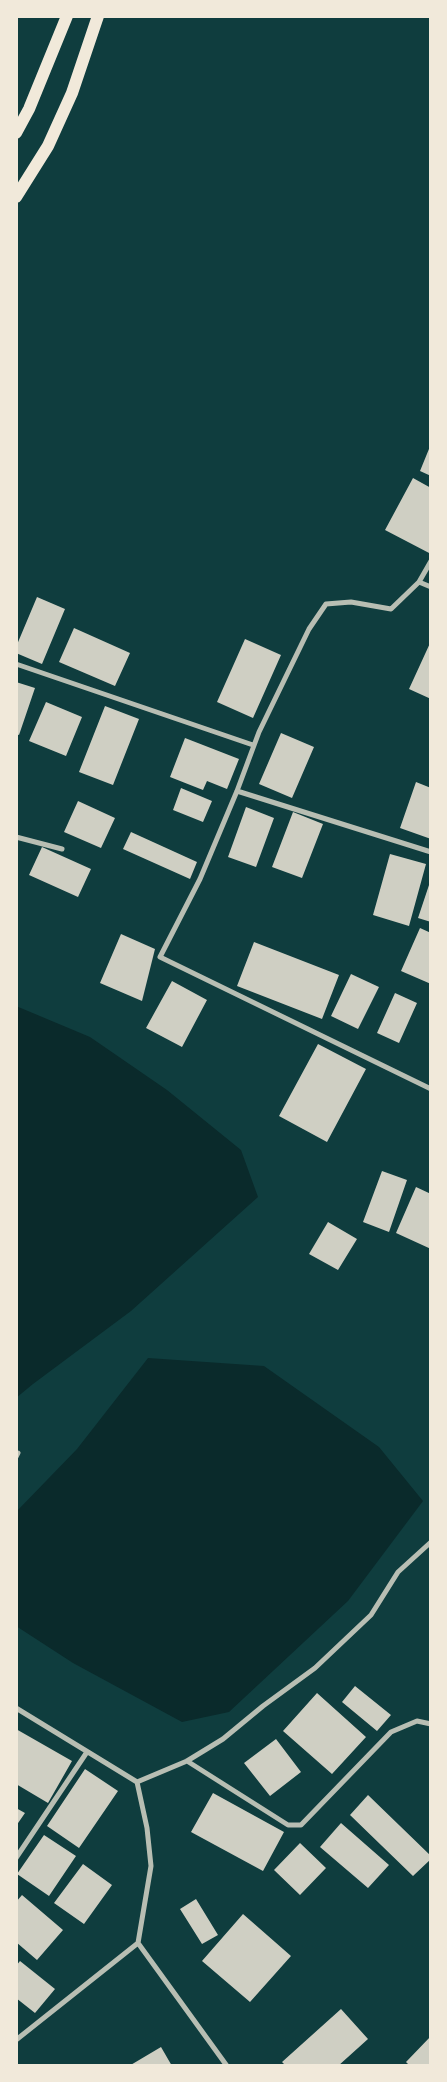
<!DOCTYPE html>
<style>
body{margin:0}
#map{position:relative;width:447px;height:2082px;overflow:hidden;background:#0f3d3e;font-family:"Source Sans 3",sans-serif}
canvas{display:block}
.frame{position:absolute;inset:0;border:18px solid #f1e9da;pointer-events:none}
</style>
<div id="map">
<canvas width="447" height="2082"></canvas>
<div class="frame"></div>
</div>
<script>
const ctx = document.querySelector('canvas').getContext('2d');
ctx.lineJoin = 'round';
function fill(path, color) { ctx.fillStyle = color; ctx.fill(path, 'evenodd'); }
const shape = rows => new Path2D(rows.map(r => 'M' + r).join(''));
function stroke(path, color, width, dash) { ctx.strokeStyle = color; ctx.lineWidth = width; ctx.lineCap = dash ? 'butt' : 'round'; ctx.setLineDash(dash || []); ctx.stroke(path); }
fill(shape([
 [16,1006,90,1037,167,1090,241,1150,258,1197,131,1311,33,1384,16,1398],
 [148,1358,264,1366,379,1447,423,1501,348,1601,229,1712,182,1722,73,1663,16,1626,16,1512,77,1449]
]), '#0a2a2b');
fill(shape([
 [431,444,431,476,420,471],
 [413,478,431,488,431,554,385,530],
 [37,597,65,609,42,664,16,653,16,647],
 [74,628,130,653,115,686,59,662],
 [245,639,281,655,253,718,217,702],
 [431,641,431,699,409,689],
 [16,682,35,688,19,735,16,734],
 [46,702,82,717,66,756,29,741],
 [105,706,139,719,113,785,79,772],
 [281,733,314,747,292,798,259,784],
 [185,738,239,759,227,789,207,781,203,790,170,777],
 [416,782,431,788,431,839,400,828],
 [181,788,212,801,203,822,173,810],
 [78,801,115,818,101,848,64,832],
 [246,807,274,818,256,867,228,857],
 [293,812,323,824,302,878,272,867],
 [131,832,197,862,190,879,123,849],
 [42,847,91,869,78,897,29,875],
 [390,854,426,864,409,926,373,915],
 [430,882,431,882,431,922,418,918],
 [420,928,431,933,431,984,401,971],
 [121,934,155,949,142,1001,100,983],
 [254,942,339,975,322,1019,237,986],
 [351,974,379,987,358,1029,331,1016],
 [172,981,207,1000,182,1047,146,1028],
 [395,993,417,1003,399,1043,377,1033],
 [318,1044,366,1069,327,1142,279,1116],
 [382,1171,407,1180,389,1232,363,1222],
 [416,1187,431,1194,431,1249,396,1233],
 [328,1222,357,1239,338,1270,309,1254],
 [355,1686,391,1715,377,1731,342,1702],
 [317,1693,366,1737,332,1774,283,1731],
 [16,1729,72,1761,48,1803,16,1784],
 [276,1739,301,1772,270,1796,244,1763],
 [85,1769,118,1791,79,1848,47,1826],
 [213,1793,284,1832,263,1871,191,1832],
 [368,1795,431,1856,431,1859,413,1876,350,1815],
 [16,1808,25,1813,16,1826],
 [341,1823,389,1865,368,1888,320,1847],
 [44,1835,76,1856,49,1896,17,1874],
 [300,1843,326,1868,300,1895,274,1870],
 [83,1864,112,1885,84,1924,54,1903],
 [22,1895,63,1930,37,1960,16,1942,16,1902],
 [196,1899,218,1935,202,1944,180,1909],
 [243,1914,291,1956,250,2002,202,1961],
 [20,1961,55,1989,35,2013,16,1998,16,1966],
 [341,2009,368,2039,338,2066,286,2066,282,2062],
 [431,2036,431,2066,410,2066,406,2062],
 [161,2047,172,2066,129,2066]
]), '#cfcfc3');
stroke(shape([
 [431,561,419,582,391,609,351,602,326,604,309,629,259,732,237,791,200,879,160,957,431,1089],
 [419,582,431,587],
 [16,664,253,745],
 [237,791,431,852],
 [16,837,62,849],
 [16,1457,18,1453],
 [16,1708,137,1782,147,1828,151,1866,138,1943,16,2040],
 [187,1761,288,1825,301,1825,391,1732,417,1721,431,1724],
 [137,1782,187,1761,223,1739,263,1706,315,1668,371,1615,398,1572,431,1542],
 [16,1858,87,1752],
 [138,1943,227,2066]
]), '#b8beb3', 5);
stroke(shape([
 [16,133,29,109,67,16],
 [16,197,48,146,72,93,98,16]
]), '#f1e9da', 12);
</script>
